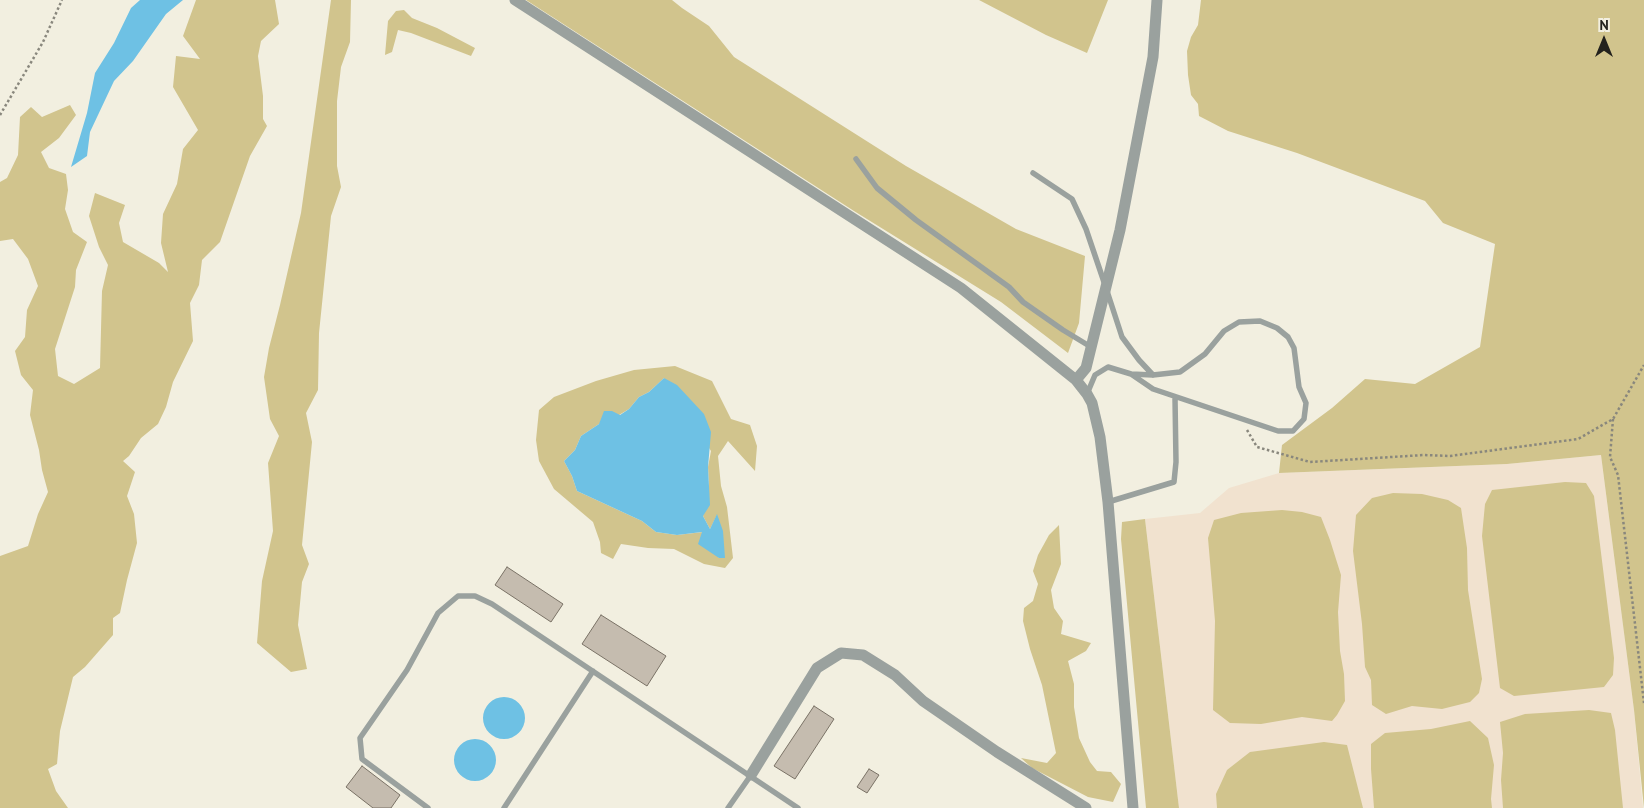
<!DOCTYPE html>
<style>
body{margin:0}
#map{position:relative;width:1644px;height:808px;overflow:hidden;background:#f2efe0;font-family:"PT Sans",sans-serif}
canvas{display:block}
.north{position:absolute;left:1579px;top:15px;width:50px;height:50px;-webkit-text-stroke:4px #f2efe0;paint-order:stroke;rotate:0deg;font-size:14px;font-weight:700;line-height:20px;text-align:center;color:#23221d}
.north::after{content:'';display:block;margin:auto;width:18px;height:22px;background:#23221d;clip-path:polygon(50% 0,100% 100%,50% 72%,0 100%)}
</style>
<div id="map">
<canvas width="1644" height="808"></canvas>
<div class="north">N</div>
</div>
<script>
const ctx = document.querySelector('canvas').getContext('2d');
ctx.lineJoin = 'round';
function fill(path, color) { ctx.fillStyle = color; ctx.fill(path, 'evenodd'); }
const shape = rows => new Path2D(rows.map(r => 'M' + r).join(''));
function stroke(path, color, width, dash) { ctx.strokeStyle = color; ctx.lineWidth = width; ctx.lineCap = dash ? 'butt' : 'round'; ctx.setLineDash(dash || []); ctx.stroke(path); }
fill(shape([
 [1601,455,1634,710,1643,808,1179,808,1145,519,1200,513,1229,488,1279,473,1507,464]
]), '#f1e2cf');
fill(shape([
 [196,0,275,0,279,24,261,41,258,56,263,96,263,119,267,126,250,156,220,242,202,260,199,285,190,303,193,341,173,382,166,407,158,424,141,438,129,456,123,461,135,472,127,496,134,514,137,543,127,580,120,613,113,618,113,635,85,667,73,677,60,731,57,764,48,769,56,791,68,808,0,808,0,556,28,546,38,514,48,492,42,470,39,450,30,415,33,390,21,375,15,351,25,337,27,310,38,286,28,259,13,239,0,241,0,182,7,178,18,155,20,117,31,107,42,117,70,105,76,115,59,138,41,152,49,168,66,174,68,190,65,209,73,232,87,242,76,270,75,287,55,349,58,376,74,384,100,368,102,291,108,265,99,247,89,216,95,193,125,205,119,223,123,242,159,263,168,272,161,243,163,214,177,184,183,149,198,130,173,87,176,56,200,59,183,36],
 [331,0,351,0,350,42,341,67,337,101,337,166,341,187,331,216,319,333,318,390,306,413,312,442,302,545,309,564,302,582,298,625,307,669,291,672,257,643,262,581,273,531,268,463,279,436,270,419,264,377,269,348,280,305,301,213],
 [526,0,672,0,682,8,709,26,734,57,906,166,1016,229,1085,256,1079,323,1068,353,1001,302,854,211],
 [979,0,1108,0,1087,53,1046,35],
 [1201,0,1644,0,1644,808,1634,710,1601,455,1507,464,1279,473,1282,445,1332,408,1365,379,1415,384,1480,347,1495,244,1443,223,1425,201,1297,153,1228,131,1199,116,1198,104,1191,95,1188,75,1187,51,1191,37,1198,25],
 [404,10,412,18,437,28,475,48,471,56,411,33,398,30,392,52,385,55,388,21,396,11],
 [675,366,712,381,731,419,750,425,757,446,755,471,728,441,718,456,721,486,727,507,733,558,725,568,704,564,674,549,648,548,621,544,613,559,601,553,600,542,593,522,554,489,539,461,536,440,539,410,554,397,596,381,634,370],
 [664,378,711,451,708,467,709,486,703,516,710,529,717,515,719,558,703,532,677,535,656,532,642,521,577,491,572,476,564,461,575,450,581,436,599,424,619,415,629,409,639,397,649,392],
 [1565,482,1586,483,1594,496,1614,658,1613,675,1604,687,1514,696,1500,688,1482,536,1485,504,1492,490],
 [1393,493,1422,494,1448,500,1461,508,1467,548,1468,590,1482,679,1479,693,1470,702,1442,709,1412,706,1386,714,1372,705,1371,680,1365,667,1362,624,1353,551,1356,515,1372,498],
 [1282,510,1302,512,1321,517,1330,540,1341,575,1338,612,1340,651,1344,674,1345,701,1337,715,1332,721,1302,717,1261,724,1230,723,1213,710,1215,621,1208,538,1214,520,1241,513],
 [1145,519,1179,808,1146,808,1121,539,1122,522],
 [1059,525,1061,564,1051,590,1054,608,1063,621,1061,634,1091,643,1086,651,1068,661,1074,684,1074,707,1079,738,1090,762,1097,771,1111,772,1121,784,1113,802,1088,797,1032,768,1021,758,1047,763,1056,753,1042,685,1030,649,1023,621,1024,608,1033,601,1038,584,1033,571,1038,555,1049,535],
 [1589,710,1611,713,1615,730,1623,808,1503,808,1501,780,1503,753,1500,722,1525,714],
 [1470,721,1488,738,1494,765,1491,799,1492,808,1374,808,1371,769,1371,744,1385,733,1431,729],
 [1324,742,1347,745,1363,808,1217,808,1216,794,1227,770,1250,752]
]), '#d1c48d');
fill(shape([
 [140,0,183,0,166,14,133,61,114,81,90,132,87,156,71,167,87,113,95,73,114,43,131,8],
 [664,378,677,385,704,414,711,432,708,467,710,505,703,516,710,529,717,514,723,531,725,558,719,558,698,544,702,532,677,535,656,532,642,521,577,491,572,476,564,461,575,450,581,436,599,424,604,411,612,411,620,415,629,409,639,397,649,392],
 '483 718a21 21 0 1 1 42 0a21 21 0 1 1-42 0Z',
 '454 760a21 21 0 1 1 42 0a21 21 0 1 1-42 0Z'
]), '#6ec1e4');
const building = shape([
 [507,567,563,604,551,622,495,585,507,567],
 [601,615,666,656,647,686,582,644,601,615],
 [814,706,834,719,795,779,774,766,814,706],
 [362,766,400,795,391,808,373,808,346,787,362,766],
 [869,769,879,775,867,793,857,787,869,769]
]);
fill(building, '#c5bcaf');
stroke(building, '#797165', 1);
stroke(shape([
 [0,115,43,42,62,0],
 [1613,419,1610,457,1618,475,1644,703],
 [1247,430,1257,447,1310,462,1424,455,1450,456,1578,439,1613,419,1644,365]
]), '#89877d', 2.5, [2.5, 2.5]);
stroke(shape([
 [856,159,877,188,916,220,1009,287,1023,302,1063,330,1091,347],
 [1033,173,1072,199,1086,229,1104,282],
 [1107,291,1122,337,1139,360,1153,375],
 [1087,394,1095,375,1108,367,1131,374,1153,389,1278,431,1293,431,1304,419,1306,403,1299,387,1294,348,1288,337,1277,328,1260,321,1239,322,1224,331,1205,354,1180,372,1153,375,1131,374],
 [1108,502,1174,482,1176,462,1175,398],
 [428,808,362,759,360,738,407,670,438,613,458,596,475,596,492,604,798,808],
 [504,808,593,671],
 [728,808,751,775]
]), '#9aa19e', 5.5);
stroke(shape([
 [515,0,961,288,1076,380,1087,394,1092,403,1100,437,1108,502,1133,808],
 [1076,380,1086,368,1120,230,1153,57,1157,0],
 [751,775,817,668,841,653,863,655,895,675,923,701,997,752,1086,808]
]), '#9aa19e', 11);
</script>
